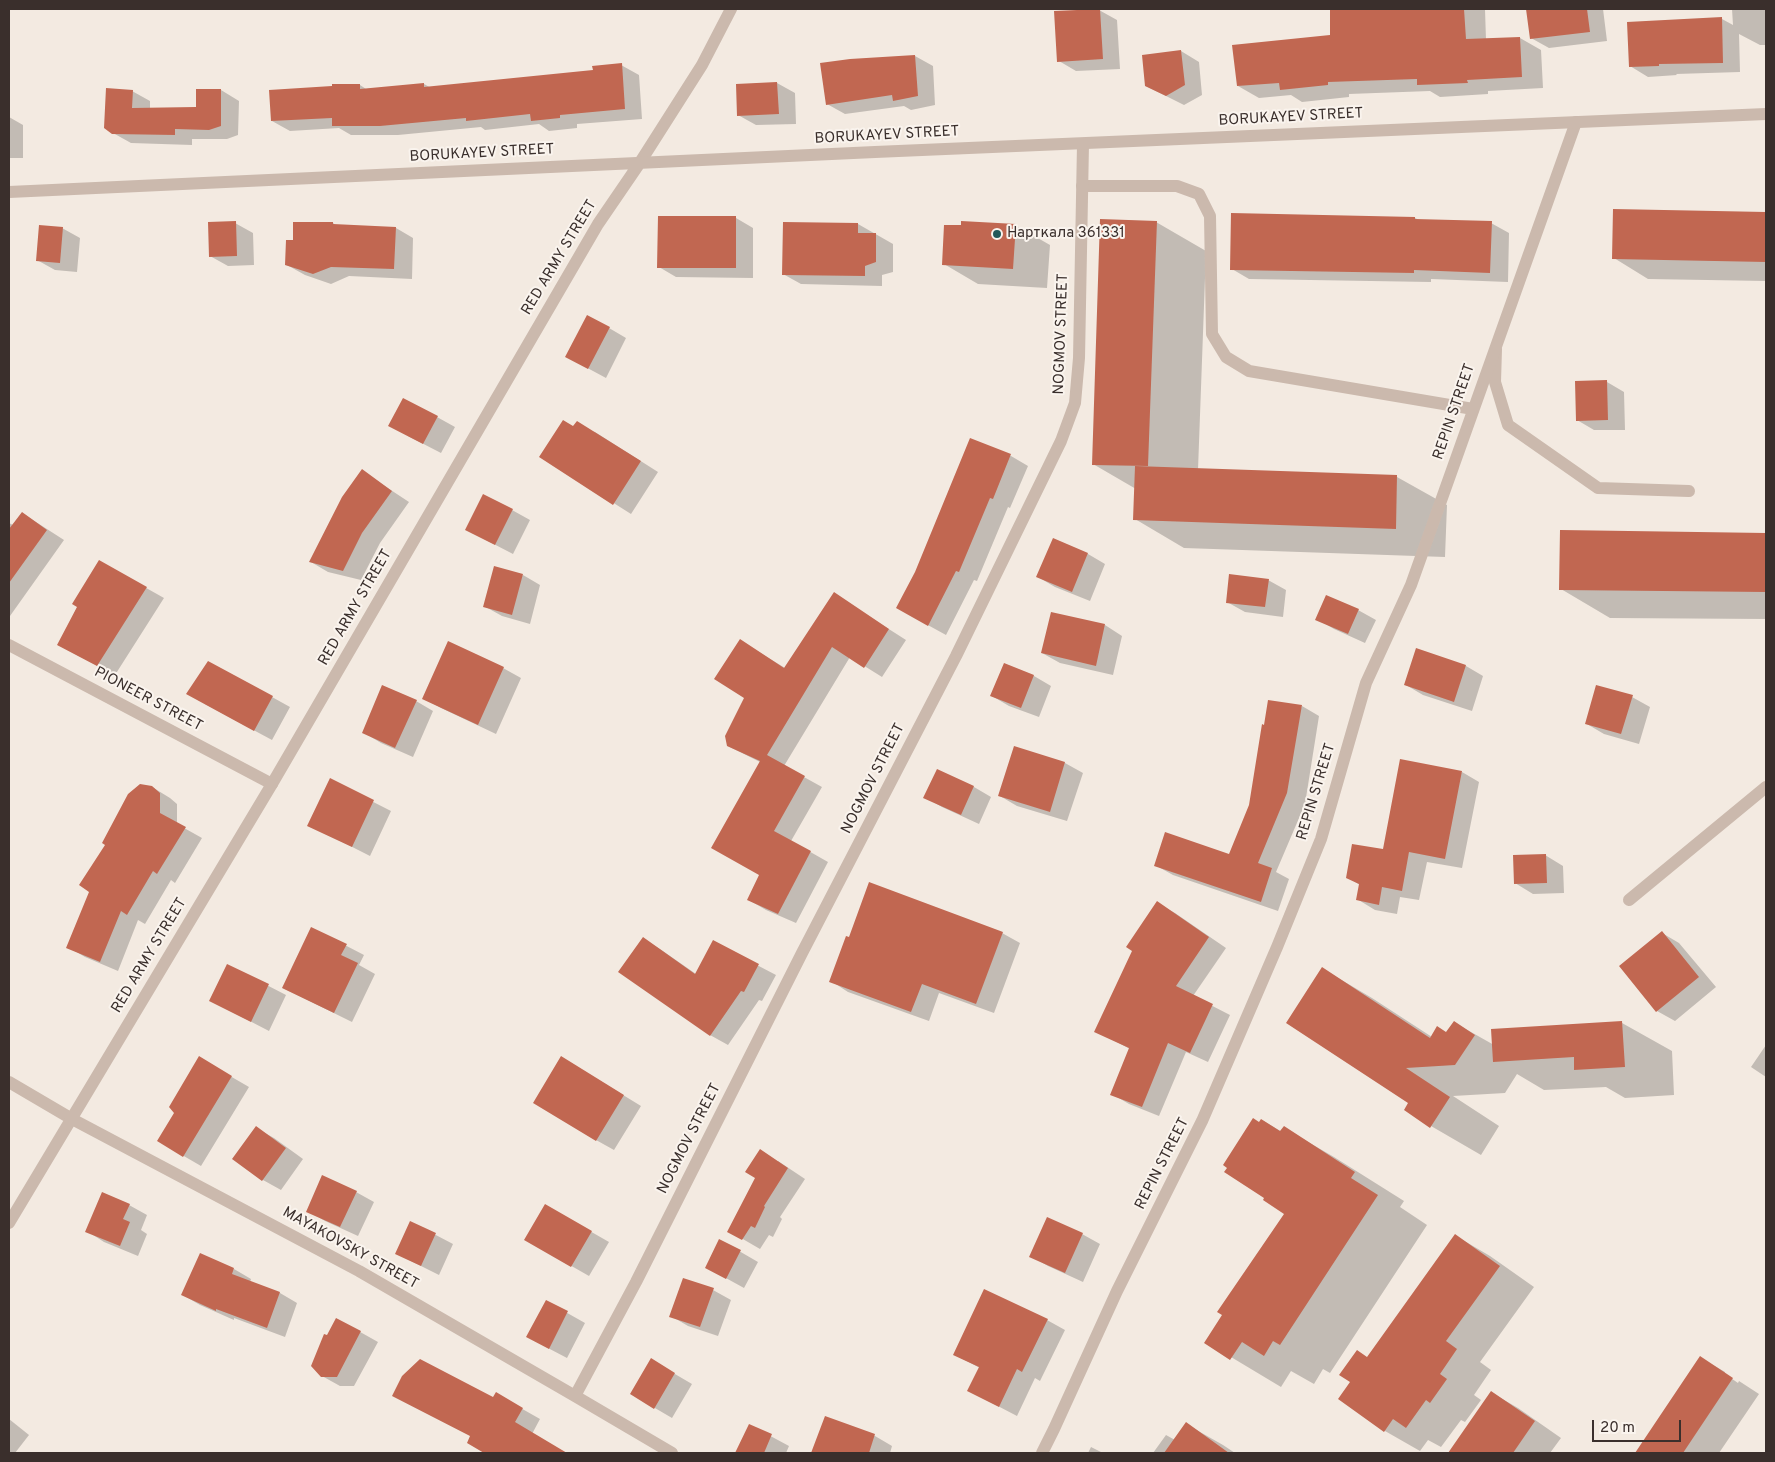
<!DOCTYPE html>
<meta charset="utf-8">
<style>
body{margin:0}
#map{position:relative;width:1775px;height:1462px;overflow:hidden;background:#f3eae1;font-family:Overpass,sans-serif}
canvas{display:block}
.frame{position:absolute;inset:0;border:10px solid #3a2f2c;pointer-events:none}
.scale{position:absolute;left:1592px;top:1420px;width:89px;height:22px;box-sizing:border-box;border:2px solid #3a2f2c;border-top:0;padding-left:6px;font-size:15px;line-height:18px;white-space:nowrap;color:#3a2f2c;-webkit-text-stroke:4px #faf4ee;paint-order:stroke}
</style>
<div id="map">
<canvas width="1775" height="1462"></canvas>
<div class="frame"></div>
<div class="scale">20 m</div>
</div>
<script>
const ctx = document.querySelector('canvas').getContext('2d');
ctx.lineJoin = 'round';
function fill(path, color) { ctx.fillStyle = color; ctx.fill(path, 'evenodd'); }
const shape = rows => new Path2D(rows.map(r => 'M' + r).join(''));
function stroke(path, color, width, dash) { ctx.strokeStyle = color; ctx.lineWidth = width; ctx.lineCap = dash ? 'butt' : 'round'; ctx.setLineDash(dash || []); ctx.stroke(path); }
function write(font, color, halo, rows, align = 'center') {
  ctx.font = font + ' Overpass,sans-serif'; ctx.lineWidth = 4; ctx.setLineDash([]); ctx.textBaseline = 'middle'; ctx.strokeStyle = halo; ctx.fillStyle = color; for (const [text, x, y, turn = 0] of rows) {
    ctx.save(); ctx.translate(x, y); ctx.rotate((+turn || 0) * Math.PI / 180); ctx.textAlign = isNaN(turn) ? turn : align; if (halo) ctx.strokeText(text, 0, 0); ctx.fillText(text, 0, 0); ctx.restore();
  }
}
fill(shape([
 [1331,9,1485,9,1486,40,1520,38,1541,50,1543,88,1488,91,1488,94,1440,97,1430,91,1349,94,1349,97,1302,102,1291,95,1259,98,1238,86,1332,36],
 [1528,9,1603,9,1607,41,1549,48,1531,38],
 [1732,9,1766,9,1766,45,1760,45,1739,34,1740,72,1676,74,1677,75,1648,77,1630,66,1722,19,1733,25],
 [1099,10,1117,20,1120,69,1076,71,1059,61],
 [1181,51,1199,62,1202,95,1184,105,1146,86],
 [915,56,933,66,935,105,911,110,904,106,845,114,827,104,850,60],
 [621,65,639,75,642,119,577,124,577,128,549,131,539,124,485,130,481,127,398,135,351,135,339,128,290,131,272,121,360,85,366,89,424,84,431,88,594,72],
 [777,83,795,93,796,124,756,125,738,115,737,85],
 [221,90,239,101,238,135,227,139,192,139,192,145,131,143,113,133,132,91,150,101,150,109,197,108],
 [9,117,23,125,23,158,9,158],
 [1614,210,1766,213,1766,281,1648,279,1614,258],
 [736,218,753,228,753,278,676,277,659,267],
 [1415,218,1419,220,1491,223,1509,233,1508,282,1431,279,1431,282,1249,279,1232,269],
 [1156,222,1206,251,1198,470,1397,477,1447,505,1445,557,1184,548,1135,519,1136,489,1093,464],
 [235,223,253,233,254,265,228,266,210,256],
 [333,223,337,226,396,228,413,238,412,279,349,276,331,284,305,275,287,265,294,241],
 [784,223,858,224,893,244,893,272,882,275,882,286,801,284,783,274],
 [1015,225,1050,245,1047,288,978,284,944,264],
 [62,228,80,238,77,272,55,270,37,260],
 [609,328,626,338,606,378,567,357],
 [1607,382,1624,392,1625,430,1594,430,1577,420],
 [437,417,455,427,441,453,408,436],
 [574,428,595,432,658,472,631,514,541,457],
 [971,439,1011,456,1028,466,1010,508,1008,507,977,581,974,580,946,635,915,618,916,573],
 [362,471,409,502,380,543,361,580,328,572,311,562],
 [512,510,530,520,513,554,484,539],
 [22,513,64,540,10,616,9,523,13,525],
 [1561,532,1766,534,1766,619,1610,618,1561,589],
 [1053,540,1088,554,1105,564,1090,601,1055,587,1038,577],
 [100,562,164,598,115,675,58,645],
 [523,575,540,585,530,624,502,616,484,606],
 [1268,580,1286,590,1283,617,1245,612,1227,602],
 [834,594,906,640,882,677,850,657,784,766,822,787,791,841,828,862,796,923,766,910,749,900,760,874,760,762,728,746,745,698,741,641,785,668],
 [1358,610,1376,620,1365,643,1334,629,1317,619],
 [1105,625,1122,636,1113,675,1060,663,1042,653],
 [1417,650,1466,666,1483,676,1472,711,1423,695,1406,685],
 [1005,664,1034,676,1051,686,1039,717,1009,706,992,696],
 [503,668,521,678,496,734,441,708,423,698],
 [272,697,290,707,272,740,205,704],
 [1632,697,1650,707,1639,744,1604,734,1587,724],
 [416,701,433,711,413,757,381,743,363,732],
 [1302,706,1319,716,1305,804,1276,872,1289,879,1278,911,1173,875,1155,865,1230,855],
 [1015,747,1065,763,1083,773,1067,821,1017,806,1000,796],
 [937,771,974,787,991,797,979,824,942,807,925,797],
 [1462,772,1479,782,1462,868,1427,862,1419,900,1400,897,1397,914,1375,910,1357,899,1360,885,1347,877,1384,851],
 [330,780,391,811,370,856,309,825],
 [152,787,170,798,177,804,177,824,202,838,175,883,171,880,145,924,138,920,118,971,85,957,68,947,91,891,107,844],
 [1545,855,1563,866,1564,893,1533,894,1515,883],
 [1157,903,1175,913,1226,948,1193,996,1230,1015,1208,1062,1186,1052,1159,1116,1129,1104,1112,1094,1130,1049,1096,1031],
 [312,928,364,955,359,965,375,974,352,1022,283,988],
 [1002,933,1020,943,994,1013,939,993,929,1021,848,992,831,981],
 [1662,933,1679,943,1716,987,1675,1021,1657,1011],
 [643,939,660,949,696,974,713,942,776,975,762,1001,759,1000,728,1045,710,1035],
 [228,965,286,995,269,1031,211,1001],
 [1323,969,1372,998,1432,1037,1447,1034,1455,1023,1494,1045,1493,1030,1622,1023,1672,1051,1674,1095,1625,1098,1606,1087,1544,1090,1517,1074,1505,1093,1453,1096,1499,1126,1481,1155,1431,1126,1409,1103],
 [1766,1045,1766,1077,1751,1067],
 [199,1058,249,1087,201,1166,158,1141,176,1113],
 [579,1068,641,1106,614,1150,596,1140],
 [1262,1120,1282,1132,1284,1128,1334,1157,1404,1201,1400,1207,1427,1225,1330,1373,1323,1369,1314,1384,1291,1371,1281,1387,1206,1342,1285,1213],
 [256,1128,274,1138,303,1159,281,1190,263,1180,234,1159],
 [778,1161,805,1179,780,1217,782,1219,773,1237,769,1235,760,1249,729,1231],
 [356,1192,374,1202,358,1236,325,1221,308,1211],
 [129,1205,147,1215,141,1230,147,1234,138,1256,104,1242,87,1231],
 [546,1206,609,1242,589,1276,526,1240],
 [411,1222,453,1244,439,1275,397,1254],
 [1082,1234,1100,1244,1083,1282,1048,1266,1031,1256],
 [1456,1236,1490,1256,1534,1287,1480,1362,1491,1370,1474,1395,1481,1400,1465,1422,1461,1420,1441,1447,1428,1440,1420,1451,1385,1431,1340,1399],
 [720,1240,758,1262,744,1288,724,1277],
 [234,1269,251,1279,250,1282,280,1293,297,1303,285,1337,234,1318,234,1320,200,1305,183,1295],
 [713,1290,731,1300,718,1336,688,1326,671,1316],
 [546,1301,585,1323,567,1358,546,1347],
 [337,1319,378,1342,354,1386,340,1386,322,1376,327,1337],
 [1047,1320,1065,1330,1040,1381,1035,1378,1017,1416,969,1391,980,1368,955,1355],
 [1701,1358,1725,1372,1725,1374,1738,1383,1739,1381,1759,1394,1719,1453,1637,1453],
 [651,1360,692,1384,672,1418,631,1394],
 [1492,1393,1518,1408,1561,1438,1550,1453,1450,1453],
 [496,1394,540,1419,532,1434,565,1453,487,1453,468,1443],
 [826,1417,875,1436,892,1446,890,1453,812,1453],
 [9,1419,29,1435,15,1453,9,1453],
 [1186,1424,1223,1445,1235,1453,1153,1453,1166,1435,1175,1440],
 [750,1425,789,1446,786,1453,737,1453],
 [1091,1447,1103,1453,1088,1453]
]), '#0003');
fill(shape([
 [1100,9,1103,59,1057,62,1054,11],
 [1330,9,1464,9,1466,39,1520,37,1522,77,1467,80,1468,83,1417,85,1417,79,1328,82,1328,85,1280,90,1279,83,1237,86,1232,45,1330,35],
 [1526,9,1587,9,1590,32,1530,39],
 [1722,17,1723,63,1659,64,1659,66,1629,67,1627,22],
 [1181,50,1185,85,1166,96,1145,86,1142,55],
 [915,55,918,96,893,101,892,95,826,105,820,63,850,59],
 [622,63,625,109,560,115,560,118,531,121,530,114,466,121,466,118,380,126,332,126,332,118,271,121,269,90,332,86,332,84,360,84,360,89,424,83,424,87,593,70,592,66],
 [777,82,779,114,737,116,736,84],
 [106,88,133,90,132,108,196,107,196,89,221,89,221,126,209,130,175,129,175,135,112,134,104,128],
 [1613,209,1766,212,1766,262,1612,259],
 [1231,213,1415,217,1415,219,1492,221,1490,273,1414,270,1414,273,1230,270],
 [658,216,736,216,736,268,657,268],
 [1100,219,1157,221,1148,466,1092,465],
 [236,221,237,256,209,257,208,222],
 [961,221,1016,224,1013,269,942,265,944,225,961,225],
 [293,222,333,222,333,224,396,227,394,269,331,267,313,274,285,265,286,240,293,240],
 [783,222,858,223,858,233,876,233,876,262,865,266,865,276,782,275],
 [39,225,63,227,60,263,36,261],
 [587,315,610,327,588,369,565,357],
 [1607,380,1608,420,1576,421,1575,381],
 [403,398,438,416,423,444,388,426],
 [563,420,573,426,577,421,641,461,613,505,539,457],
 [970,438,1011,454,993,499,990,498,959,572,956,571,928,626,896,608,915,572],
 [1135,466,1397,475,1396,529,1133,520],
 [362,469,392,491,362,533,343,571,309,562,342,497],
 [483,494,513,509,495,545,465,530],
 [22,512,47,530,9,583,9,529],
 [1560,530,1766,533,1766,592,1559,590],
 [1053,538,1088,553,1072,592,1036,577],
 [99,560,147,587,97,666,57,645,77,607,72,604],
 [494,566,523,574,512,615,483,607],
 [1229,574,1269,579,1265,607,1226,603],
 [834,592,889,629,864,668,832,647,767,755,805,776,774,831,811,851,778,914,747,900,759,875,711,848,760,761,727,746,725,736,744,698,714,679,740,639,784,668],
 [1326,595,1359,609,1348,634,1315,620],
 [1051,612,1105,624,1096,666,1041,653],
 [448,641,504,667,478,725,422,699],
 [1416,648,1466,665,1454,702,1404,685],
 [208,661,273,696,254,731,186,694],
 [1004,663,1034,675,1021,708,990,696],
 [382,685,417,700,395,748,362,733],
 [1596,685,1633,695,1621,734,1585,724],
 [1268,700,1302,705,1287,793,1258,863,1272,868,1261,902,1154,866,1165,832,1229,854,1249,805,1262,724,1264,725],
 [1014,746,1065,762,1050,812,998,796],
 [1400,759,1462,771,1445,859,1409,852,1402,891,1382,887,1379,905,1356,900,1359,884,1346,878,1352,844,1383,849],
 [937,769,974,786,961,815,923,798],
 [330,778,374,800,352,847,307,826],
 [140,784,152,786,160,793,160,813,186,827,157,874,153,871,127,915,121,911,100,962,66,948,89,892,79,885,105,845,102,843,128,794],
 [1546,854,1547,883,1514,884,1513,855],
 [869,882,1003,932,976,1004,922,984,911,1012,829,982,846,936,849,937],
 [1157,901,1209,937,1176,986,1213,1004,1190,1053,1168,1043,1142,1107,1110,1095,1129,1048,1094,1032,1132,951,1126,947],
 [311,927,347,944,341,955,358,963,334,1013,282,988],
 [1662,931,1699,977,1656,1012,1619,966],
 [643,937,695,974,713,940,759,964,744,992,741,991,710,1036,618,972],
 [227,964,269,984,251,1022,209,1001],
 [1322,967,1430,1038,1437,1026,1446,1032,1454,1021,1475,1035,1455,1065,1406,1068,1450,1097,1430,1128,1404,1110,1408,1103,1286,1023],
 [1622,1021,1625,1067,1574,1070,1574,1057,1493,1062,1491,1029],
 [199,1056,232,1076,183,1157,157,1141,174,1113,169,1107],
 [561,1056,624,1095,596,1141,533,1103],
 [1253,1118,1259,1122,1261,1119,1280,1131,1284,1126,1355,1172,1351,1178,1378,1195,1280,1345,1273,1341,1264,1356,1242,1342,1230,1360,1204,1343,1222,1315,1217,1312,1284,1214,1263,1200,1264,1198,1224,1172,1227,1168,1223,1165],
 [256,1126,286,1148,262,1181,232,1159],
 [760,1149,788,1168,764,1206,765,1207,755,1228,751,1226,742,1240,727,1232,755,1178,745,1172],
 [322,1175,357,1191,340,1227,306,1212],
 [102,1192,130,1204,123,1219,130,1222,120,1246,85,1232],
 [545,1204,592,1231,571,1267,524,1240],
 [1047,1217,1083,1233,1065,1273,1029,1257],
 [410,1221,436,1233,421,1266,395,1254],
 [1455,1234,1500,1266,1446,1341,1457,1349,1440,1374,1447,1379,1430,1403,1426,1400,1406,1428,1393,1419,1384,1432,1338,1399,1350,1382,1339,1375,1357,1350,1367,1357],
 [719,1239,741,1250,726,1279,705,1268],
 [200,1253,234,1268,232,1274,280,1292,267,1328,216,1309,216,1311,181,1295],
 [683,1278,714,1288,700,1327,669,1317],
 [984,1289,1048,1319,1022,1372,1017,1369,999,1407,967,1391,979,1367,953,1355],
 [546,1300,568,1311,549,1349,526,1337],
 [336,1318,361,1331,337,1377,321,1377,311,1366,324,1334,327,1335],
 [1700,1356,1733,1378,1683,1453,1635,1453],
 [651,1358,675,1373,654,1409,630,1394],
 [420,1359,493,1397,496,1392,523,1408,515,1422,567,1453,484,1453,467,1443,470,1436,392,1396,402,1376],
 [1491,1391,1535,1421,1513,1453,1448,1453],
 [825,1416,875,1434,869,1453,811,1453],
 [1186,1422,1229,1453,1164,1453],
 [749,1424,772,1434,764,1453,735,1453]
]), '#c16751');
stroke(shape([
 [1082,186,1177,186,1199,194,1210,216,1212,334,1226,357,1249,371,1473,409],
 [1496,349,1495,382,1508,425,1598,488,1689,491],
 [1629,900,1766,787]
]), '#cbb9ad', 12);
stroke(shape([
 [639,164,702,65,731,9],
 [9,645,272,784],
 [9,1082,72,1119,359,1271,575,1396,672,1453],
 [575,1396,636,1282,802,953,956,656,1061,441,1075,403,1079,358,1083,144],
 [1042,1453,1054,1429,1117,1291,1202,1121,1277,947,1321,839,1366,683,1411,585,1576,122]
]), '#cbb9ad', 12);
stroke(shape([
 [9,192,875,152,1766,114],
 [9,1223,272,784,598,224,639,164]
]), '#cbb9ad', 12);
for (const [x, y, r, color] of [
 [997,234,5,"#22595a"]
]) { const dot = new Path2D(); dot.arc(x, y, r, 0, 2 * Math.PI); ctx.fillStyle = color; ctx.fill(dot); stroke(dot, '#faf4ee', 2); }
write('15px', '#3a2f2c', '#faf4ee', [
 ["BORUKAYEV STREET",1291,118,-3],
 ["BORUKAYEV STREET",887,136,-3],
 ["BORUKAYEV STREET",482,154,-3],
 ["RED ARMY STREET",560,258,-59],
 ["NOGMOV STREET",1062,334,-88],
 ["REPIN STREET",1455,412,-71],
 ["RED ARMY STREET",356,608,-60],
 ["PIONEER STREET",148,700,28],
 ["NOGMOV STREET",874,779,-63],
 ["REPIN STREET",1317,792,-73],
 ["RED ARMY STREET",150,956,-59],
 ["NOGMOV STREET",690,1139,-63],
 ["REPIN STREET",1163,1164,-63],
 ["MAYAKOVSKY STREET",350,1249,29]
]);
write('15px', '#3a2f2c', '#faf4ee', [
 ["Нарткала 361331",1007,234]
], 'left');
</script>
